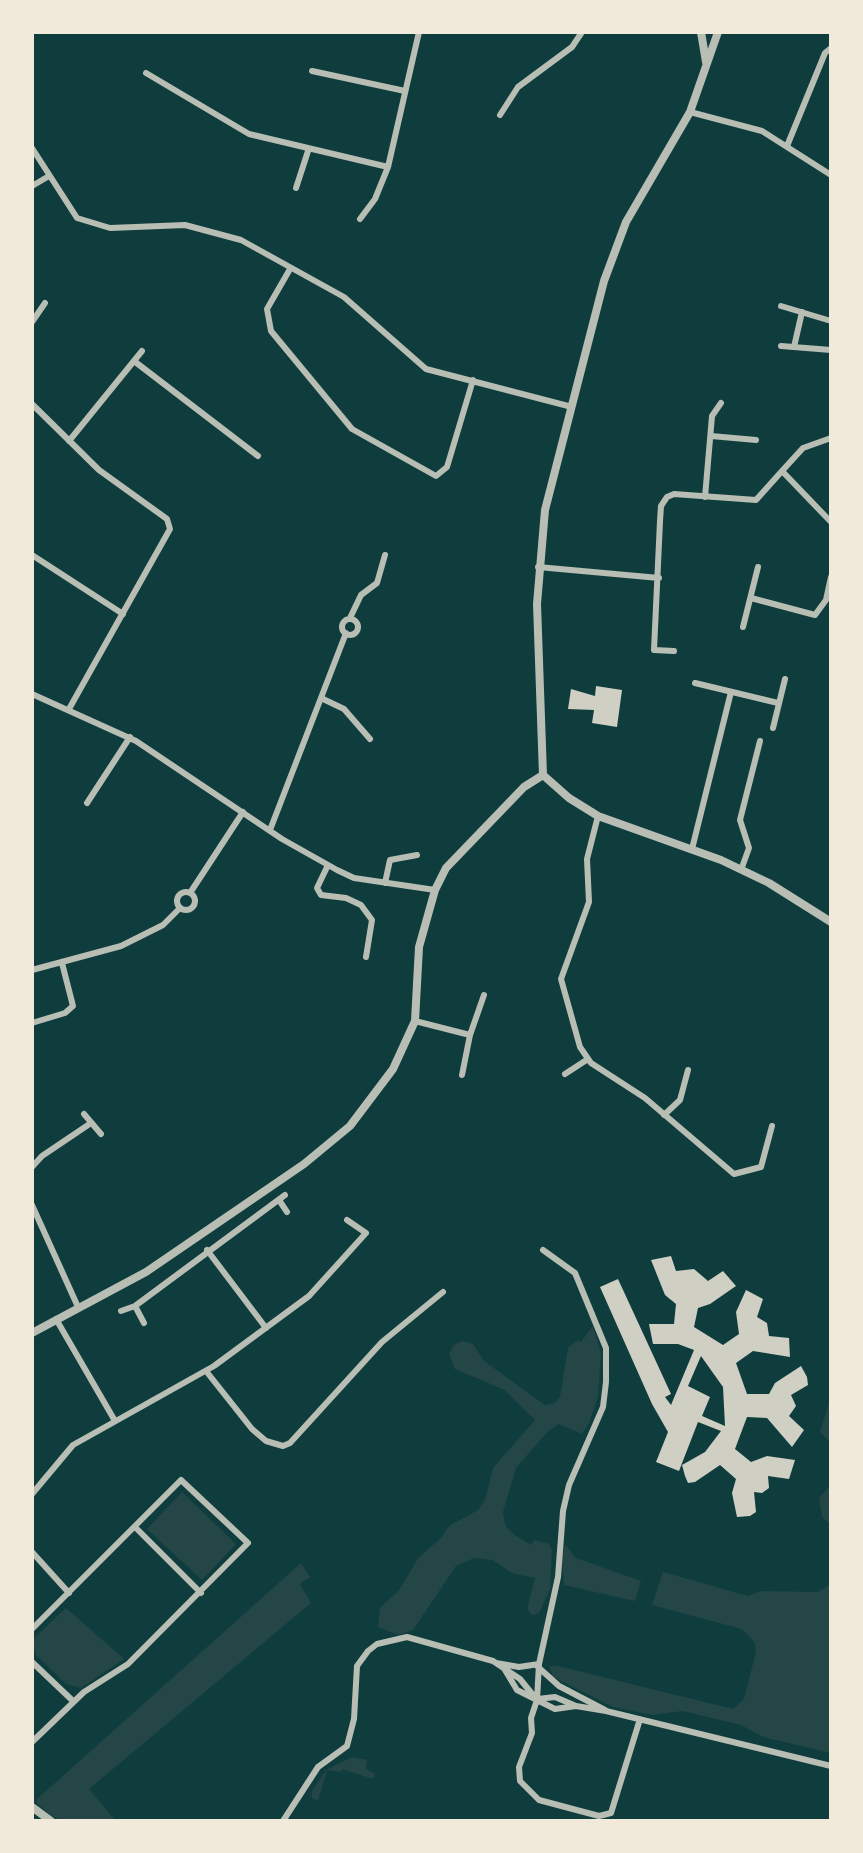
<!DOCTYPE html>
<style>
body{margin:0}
#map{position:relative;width:863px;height:1853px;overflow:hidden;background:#0f3d3e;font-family:"IBM Plex Serif",serif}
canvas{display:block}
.frame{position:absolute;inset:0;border:34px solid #f1e9da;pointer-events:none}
</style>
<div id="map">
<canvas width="863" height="1853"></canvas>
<div class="frame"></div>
</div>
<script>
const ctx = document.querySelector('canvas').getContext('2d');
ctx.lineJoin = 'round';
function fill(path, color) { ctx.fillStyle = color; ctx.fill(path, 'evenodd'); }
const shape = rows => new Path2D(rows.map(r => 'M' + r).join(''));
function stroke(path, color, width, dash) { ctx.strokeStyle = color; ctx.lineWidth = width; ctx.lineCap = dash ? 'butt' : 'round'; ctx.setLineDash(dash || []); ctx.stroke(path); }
fill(shape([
 [593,1326,601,1353,598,1397,589,1423,582,1434,559,1424,548,1431,516,1468,503,1512,505,1525,513,1534,531,1545,534,1540,549,1544,552,1550,550,1590,539,1613,532,1615,527,1609,535,1578,512,1573,493,1560,474,1558,456,1566,413,1630,398,1635,378,1627,380,1608,399,1590,419,1557,441,1538,449,1526,478,1510,485,1500,493,1468,535,1420,505,1390,455,1369,449,1354,454,1345,462,1341,473,1344,484,1361,545,1405,555,1403,560,1397,568,1348,578,1340,581,1342],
 [831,1396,831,1443,820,1432],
 [831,1485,831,1525,822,1517,819,1498],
 [182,1492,236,1544,202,1580,147,1529],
 [565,1544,576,1558,641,1581,635,1601,564,1585,562,1561],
 [301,1563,310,1577,300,1584,311,1603,89,1789,116,1821,59,1821,37,1804,36,1800],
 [663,1572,748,1596,761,1591,818,1592,831,1584,831,1753,763,1737,741,1725,683,1711,652,1715,613,1707,553,1677,549,1666,558,1666,733,1709,744,1699,756,1652,755,1643,742,1629,652,1605],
 [66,1608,124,1659,81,1688,66,1684,36,1655,33,1644,35,1637],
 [352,1757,367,1760,366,1769,375,1774,373,1779,342,1769,341,1772,327,1770,318,1801,312,1798,312,1791,326,1770]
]), '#244646');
fill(shape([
 [596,686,622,690,617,727,592,723,594,710,568,709,571,689,595,696],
 [671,1256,676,1271,694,1269,708,1281,723,1271,736,1286,710,1304,698,1308,694,1327,723,1345,739,1334,736,1312,746,1290,763,1299,757,1317,767,1323,769,1336,789,1338,790,1357,753,1351,736,1363,747,1394,769,1394,775,1383,801,1366,807,1377,808,1385,791,1395,796,1406,789,1416,804,1430,792,1447,767,1418,747,1417,735,1449,751,1462,767,1456,795,1460,789,1479,768,1476,769,1488,762,1493,754,1492,756,1512,750,1516,737,1517,732,1493,736,1479,720,1465,695,1482,688,1483,685,1476,682,1465,705,1452,721,1431,698,1422,679,1471,656,1462,668,1432,652,1404,600,1287,618,1279,671,1394,665,1397,671,1405,694,1350,678,1344,653,1344,649,1324,674,1324,676,1304,665,1295,651,1260],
 [701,1356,723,1387,725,1426,702,1416,710,1397,688,1386]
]), '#cfcfc3');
stroke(shape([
 [312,71,405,91],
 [146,73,249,134,388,167],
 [690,112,762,131,831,175],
 [500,115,518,87,572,47,582,32],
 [787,146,825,53,831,48],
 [32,148,77,218,110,228,185,225,241,240,344,297,426,369,572,407],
 [32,186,49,176],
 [296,188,309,148],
 [360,219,375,199,388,167,419,32],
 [290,269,267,309,271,331,352,429,436,476,447,467,473,380],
 [781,306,831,321],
 [32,322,45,303],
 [781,346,831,350],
 [794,347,802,312],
 [134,361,258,456],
 [32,404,99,470,167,519,170,529,69,709],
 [711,436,756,440],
 [69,441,142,351],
 [782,471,803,448,831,438],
 [705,497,712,416,721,403],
 [32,555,123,614],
 [538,567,659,578],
 [751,598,815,615,826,600,831,577],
 [350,618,361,595,377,583,385,555],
 '342 627a8 8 0 1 1 16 0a8 8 0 1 1-16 0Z',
 [743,627,758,567],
 [674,651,654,650,660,521,661,506,667,497,674,494,756,500,782,471,831,522],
 [695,683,778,703],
 [32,694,136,741,282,839,337,870,354,878,435,890],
 [321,698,344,709,370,739],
 [773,728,785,679],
 [87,803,130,737],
 [598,816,587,859,589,902,561,979,580,1047,591,1063,645,1098,734,1174,761,1167,772,1126],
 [270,830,346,633],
 [692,849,731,692],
 [328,865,317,888,321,895,346,898,361,905,372,920,366,957],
 [741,870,749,848,740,820,760,741],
 [385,883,390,860,417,855],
 '177 901a9 9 0 1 1 18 0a9 9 0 1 1-18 0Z',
 [190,893,243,812],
 [32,970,121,946,163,925,180,908],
 [415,1021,470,1035],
 [32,1023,65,1013,73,1006,62,963],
 [565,1074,588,1059],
 [462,1075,470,1035,484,995],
 [84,1114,101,1134],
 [664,1115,680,1100,688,1070],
 [32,1167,42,1156,91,1123],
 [279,1200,287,1212],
 [32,1205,78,1307],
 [207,1250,266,1328],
 [543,1250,575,1273,606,1348,606,1382,603,1407,569,1485,563,1511,558,1577,539,1664,537,1700,531,1718,532,1733,519,1767,520,1781,539,1800,599,1816,611,1813,640,1719],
 [135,1306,144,1323],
 [121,1311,135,1306,285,1195],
 [56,1319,115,1421],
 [206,1371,252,1429,266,1441,283,1446,290,1443,382,1342,443,1292],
 [32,1494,73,1445,214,1366,309,1296,366,1233,347,1220],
 [136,1528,201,1593],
 [32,1552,69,1593],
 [32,1629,181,1480,248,1543,128,1664,84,1692,32,1742],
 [32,1662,73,1701],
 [496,1663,519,1667,539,1664],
 [538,1667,559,1686,605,1710],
 [505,1670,517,1690,555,1709,576,1706,606,1711,831,1766],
 [538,1699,555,1697,576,1706],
 [283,1821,318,1767,347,1746,354,1719,357,1666,368,1651,377,1644,407,1637,493,1661,520,1679,537,1700]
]), '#b8beb3', 6);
stroke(shape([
 [701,32,706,62],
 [543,775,537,604,545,510,604,281,626,222,690,112,718,32],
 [543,775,569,798,598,816,721,860,769,883,831,922],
 [32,1333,146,1272,304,1164,350,1126,393,1069,415,1021,419,947,435,890,446,868,524,787,543,775],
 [32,1807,51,1821]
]), '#b8beb3', 8);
</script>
